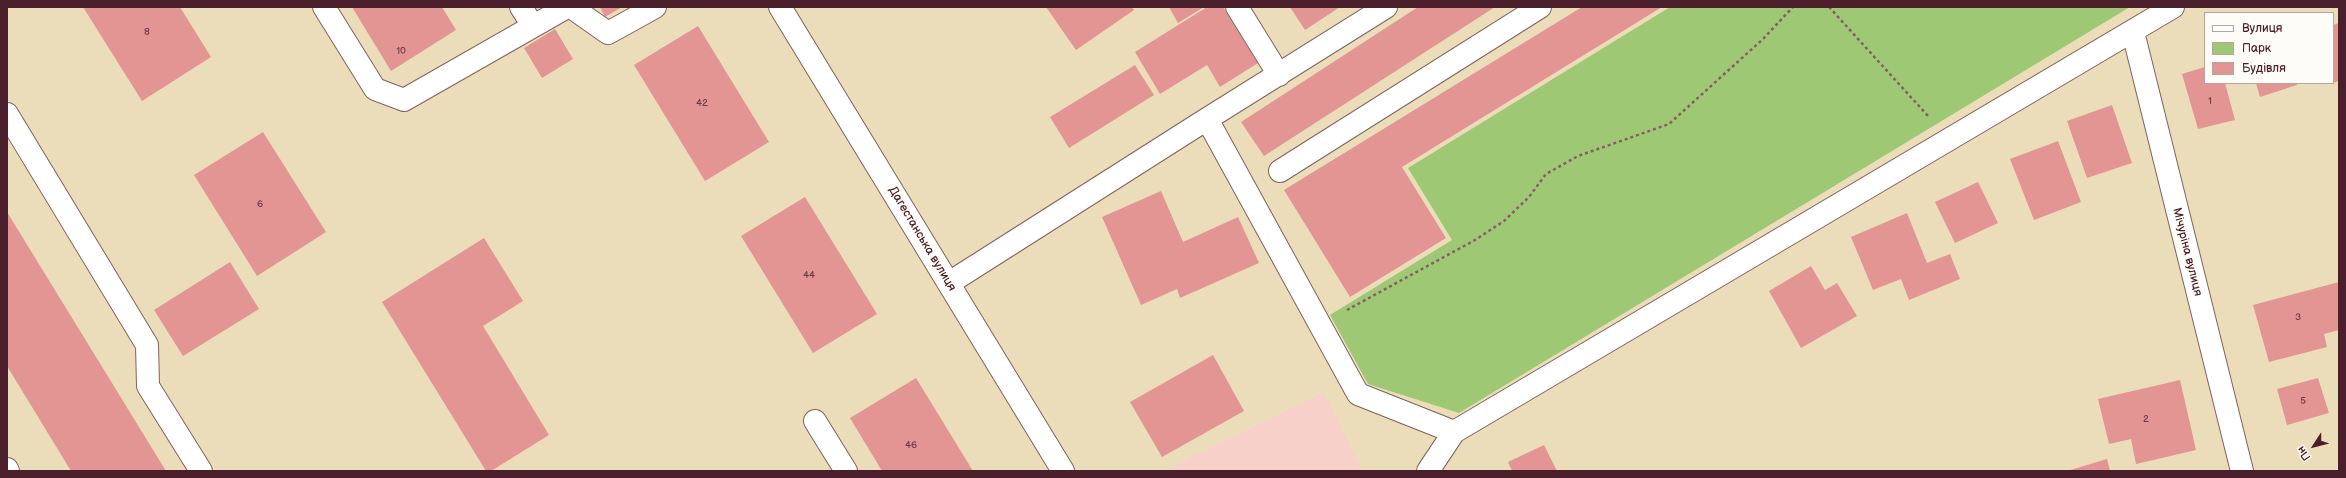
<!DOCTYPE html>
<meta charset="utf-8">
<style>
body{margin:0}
#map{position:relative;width:2346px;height:478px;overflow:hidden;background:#ebddba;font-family:"Balsamiq Sans",sans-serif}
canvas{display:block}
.frame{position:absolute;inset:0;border:8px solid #4a1f2b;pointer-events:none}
.legend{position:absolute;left:2204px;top:12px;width:130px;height:72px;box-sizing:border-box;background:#fdfcf7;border:1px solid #b5a4a5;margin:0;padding:5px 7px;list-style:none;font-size:12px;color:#4a1f2b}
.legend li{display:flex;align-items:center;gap:8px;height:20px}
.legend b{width:20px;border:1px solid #b5a4a5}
.north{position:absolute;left:2294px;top:426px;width:40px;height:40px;-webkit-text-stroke:3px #fdfcf7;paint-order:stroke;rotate:234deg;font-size:11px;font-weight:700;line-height:16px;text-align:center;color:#4a1f2b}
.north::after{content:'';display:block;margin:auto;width:14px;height:18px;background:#4a1f2b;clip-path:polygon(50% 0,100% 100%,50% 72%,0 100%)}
</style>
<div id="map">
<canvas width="2346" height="478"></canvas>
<div class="frame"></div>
<ul class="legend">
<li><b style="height:5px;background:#fff"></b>Вулиця</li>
<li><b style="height:11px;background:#9fc874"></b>Парк</li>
<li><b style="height:11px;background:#e29593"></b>Будівля</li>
</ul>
<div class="north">Пн</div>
</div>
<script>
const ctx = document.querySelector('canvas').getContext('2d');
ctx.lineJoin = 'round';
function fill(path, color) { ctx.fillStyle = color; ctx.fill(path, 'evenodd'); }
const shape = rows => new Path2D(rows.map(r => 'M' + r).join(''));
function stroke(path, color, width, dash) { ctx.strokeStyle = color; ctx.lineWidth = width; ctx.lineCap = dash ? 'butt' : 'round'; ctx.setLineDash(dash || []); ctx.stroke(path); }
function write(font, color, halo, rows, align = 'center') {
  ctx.font = font + ' "Balsamiq Sans",sans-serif'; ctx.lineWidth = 3.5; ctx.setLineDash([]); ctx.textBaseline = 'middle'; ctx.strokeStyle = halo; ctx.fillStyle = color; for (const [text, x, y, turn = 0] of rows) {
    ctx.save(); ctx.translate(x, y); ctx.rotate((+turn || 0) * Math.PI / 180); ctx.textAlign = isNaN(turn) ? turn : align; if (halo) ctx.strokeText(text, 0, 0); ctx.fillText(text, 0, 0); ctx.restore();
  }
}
fill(shape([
 [1324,392,1362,471,1164,471]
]), '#f7d0ca');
fill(shape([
 [1670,7,2130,7,1459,413,1368,384,1330,315,1452,240,1408,168]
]), '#9fc874');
fill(shape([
 [83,7,180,7,211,57,142,101],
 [352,7,442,7,456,30,391,71],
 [600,7,622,7,605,17],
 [1046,7,1132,7,1134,10,1076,50],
 [1169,7,1204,7,1178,23],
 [1207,7,1223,7,1258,63,1220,87,1207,65,1160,94,1135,52],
 [1290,7,1340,7,1305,30],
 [1418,7,1495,7,1264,156,1241,122],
 [1582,7,1662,7,1402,167,1446,238,1350,297,1284,190],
 [2339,23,2339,81,2333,83,2333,25],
 [698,26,769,142,705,181,634,65],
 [555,29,573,59,542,78,524,48],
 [1135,65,1154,95,1069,148,1050,117],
 [2205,67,2205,83,2225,83,2235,120,2198,129,2182,74],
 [2256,83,2296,83,2297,85,2260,97],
 [2112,105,2132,163,2087,178,2067,121],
 [263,132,326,232,257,276,194,175],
 [2058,141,2081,202,2034,220,2010,159],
 [1978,182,1998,223,1955,243,1935,202],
 [1161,191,1183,242,1238,217,1259,263,1180,298,1177,289,1141,305,1102,217],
 [805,197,877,314,813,353,741,236],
 [7,212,166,471,71,471,7,366],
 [1907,213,1927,263,1950,254,1960,279,1909,300,1901,279,1873,290,1851,237],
 [484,238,523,301,483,326,549,435,491,471,486,471,382,302],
 [230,262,259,309,183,356,154,310],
 [1811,266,1825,290,1837,283,1857,316,1801,348,1769,291],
 [2339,282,2339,330,2324,334,2327,347,2269,362,2253,305],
 [1213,355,1244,411,1162,457,1130,402],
 [916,378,973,471,882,471,850,418],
 [2318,378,2329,413,2287,425,2277,389],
 [2180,380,2196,450,2136,464,2131,439,2109,444,2098,399],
 [1544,445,1557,471,1512,471,1508,462],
 [2107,459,2110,471,2067,471]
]), '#e29593');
const minor = shape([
 [324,7,375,89,404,100,567,7],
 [521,7,533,26],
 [571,7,608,33,655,7],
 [780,7,1063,471],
 [1237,7,1279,75],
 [2133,32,2242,471],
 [7,114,147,345,148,386,201,471],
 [1207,119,1386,7],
 [1280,171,1540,7],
 [949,283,1207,119,1358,394,1454,432],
 [815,421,846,471],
 [7,469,8,471],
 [1428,471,1454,432,2173,7]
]);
stroke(minor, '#82625d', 24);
stroke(shape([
 [1829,7,1928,116],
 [1347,310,1475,240,1504,221,1529,197,1546,174,1578,156,1669,124,1763,39,1793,7]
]), '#82625d', 2.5, [3, 3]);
stroke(minor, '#fff', 22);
write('10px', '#703c45', null, [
 ["8",147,32],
 ["10",401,51],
 ["1",2210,101],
 ["42",702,103],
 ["6",260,204],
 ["44",809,275],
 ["3",2298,317],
 ["5",2303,401],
 ["2",2146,419],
 ["46",911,445]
]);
write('12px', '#4a1f2b', '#fdfcf7', [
 ["Дагестанська вулиця",922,239,59],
 ["Мічуріна вулиця",2187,252,76]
]);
</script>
